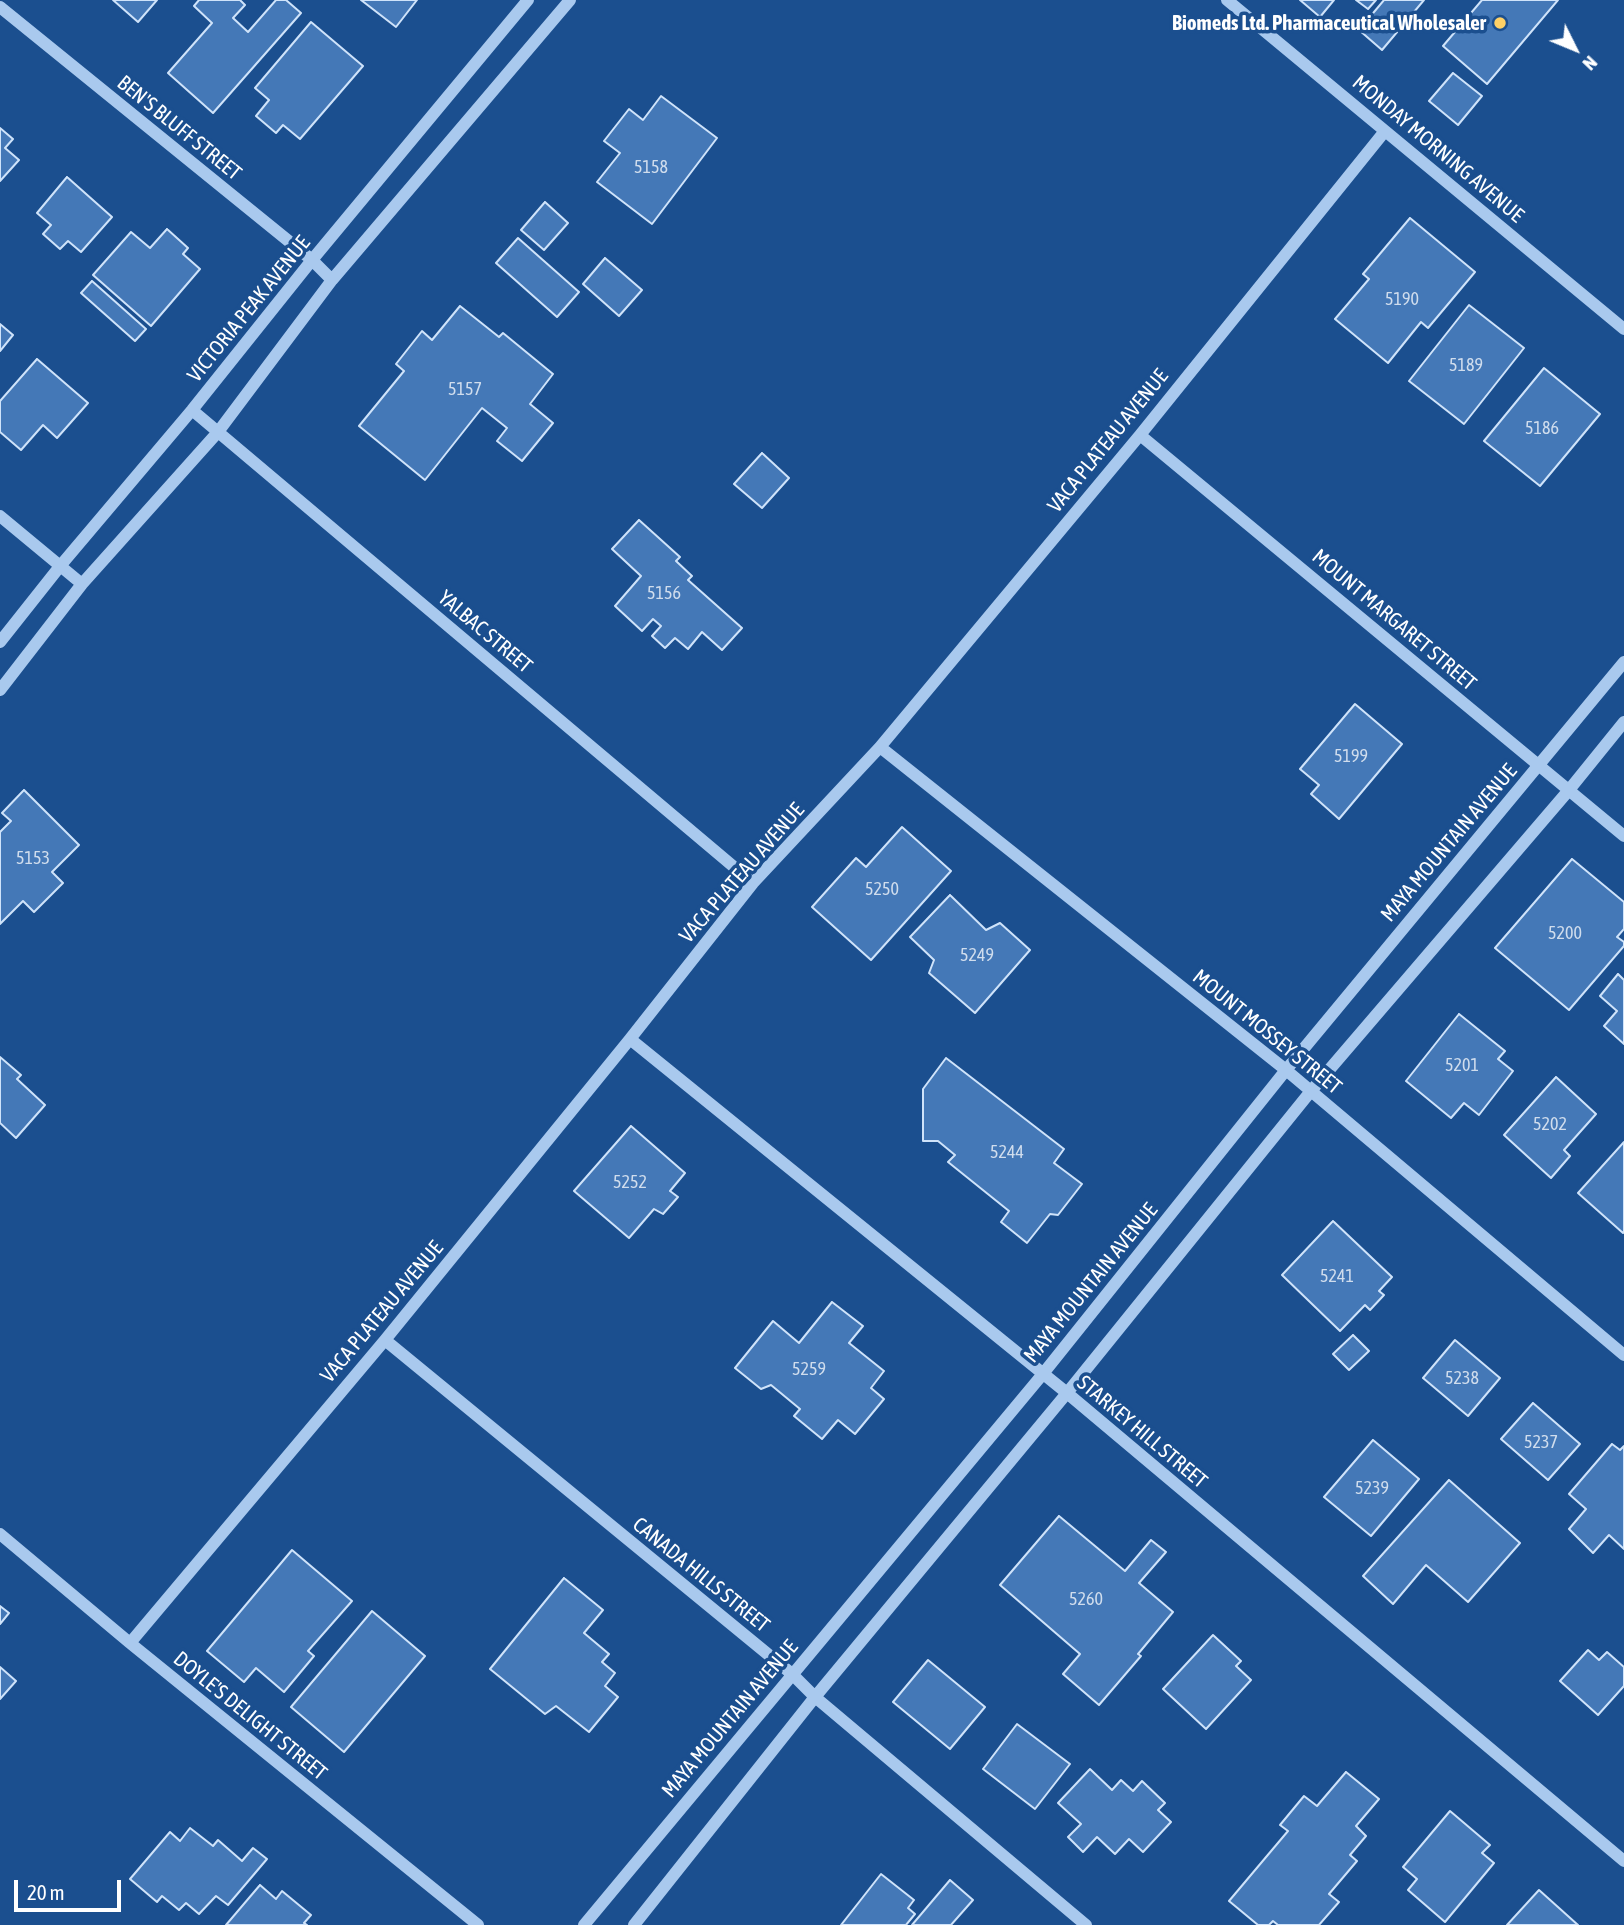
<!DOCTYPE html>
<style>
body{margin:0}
#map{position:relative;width:1624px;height:1925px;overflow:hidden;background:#1b4f8f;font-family:"Asap Condensed",sans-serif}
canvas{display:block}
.north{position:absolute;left:1540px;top:14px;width:70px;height:70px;-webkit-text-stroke:5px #1b4f8f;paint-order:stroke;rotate:133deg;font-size:19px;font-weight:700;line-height:28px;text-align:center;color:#fff}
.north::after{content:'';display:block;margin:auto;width:24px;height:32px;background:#fff;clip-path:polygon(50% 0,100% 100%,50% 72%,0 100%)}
.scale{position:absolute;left:14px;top:1880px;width:107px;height:32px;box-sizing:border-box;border:4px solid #fff;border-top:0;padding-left:9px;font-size:21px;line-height:24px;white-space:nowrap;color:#fff;-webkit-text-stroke:5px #1b4f8f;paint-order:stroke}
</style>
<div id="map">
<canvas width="1624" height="1925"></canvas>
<div class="north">N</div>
<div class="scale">20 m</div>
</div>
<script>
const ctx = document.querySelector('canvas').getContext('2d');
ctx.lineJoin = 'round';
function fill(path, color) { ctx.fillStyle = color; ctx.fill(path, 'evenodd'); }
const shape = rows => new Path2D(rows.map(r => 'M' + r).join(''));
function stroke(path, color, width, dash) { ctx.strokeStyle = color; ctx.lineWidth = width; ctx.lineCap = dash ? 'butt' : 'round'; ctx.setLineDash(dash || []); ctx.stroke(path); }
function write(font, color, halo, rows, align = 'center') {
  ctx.font = font + ' "Asap Condensed",sans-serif'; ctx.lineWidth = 7; ctx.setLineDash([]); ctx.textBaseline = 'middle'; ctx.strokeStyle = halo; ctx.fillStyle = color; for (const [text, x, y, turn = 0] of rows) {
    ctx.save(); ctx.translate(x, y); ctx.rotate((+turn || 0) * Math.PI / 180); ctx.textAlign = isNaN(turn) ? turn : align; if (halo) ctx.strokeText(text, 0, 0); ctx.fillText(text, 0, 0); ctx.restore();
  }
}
const building = shape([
 [113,0,157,0,138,22,113,0],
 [199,0,240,0,245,5,233,18,248,32,276,0,286,0,301,13,213,113,168,73,212,23,194,6,199,0],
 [361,0,417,0,396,27,361,0],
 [1300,0,1334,0,1320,17,1300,0],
 [1356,0,1376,0,1368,9,1356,0],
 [1384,0,1424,0,1382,50,1359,30,1384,0],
 [1482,0,1558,0,1487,84,1443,46,1482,0],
 [311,22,363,66,300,139,283,125,276,133,256,116,269,100,255,88,311,22],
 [1453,73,1482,96,1458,125,1429,101,1453,73],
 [661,96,717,138,652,224,597,182,620,153,604,141,629,109,643,120,661,96],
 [0,128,13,139,5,148,19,160,0,181,0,128],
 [67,177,112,217,81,252,68,241,60,249,43,234,51,225,37,213,67,177],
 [545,202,568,223,544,250,521,230,545,202],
 [1410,218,1475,272,1428,328,1421,322,1388,363,1335,319,1369,279,1363,274,1410,218],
 [167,229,188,248,183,254,200,269,151,326,93,275,131,232,150,248,167,229],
 [518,238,579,292,557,317,496,263,518,238],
 [605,258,642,290,619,316,583,284,605,258],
 [92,281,146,329,135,341,81,293,92,281],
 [1469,305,1524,348,1464,424,1409,381,1469,305],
 [460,306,499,337,503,333,553,374,530,404,553,423,522,461,497,441,507,428,482,408,425,480,359,426,404,371,396,364,422,331,432,340,460,306],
 [0,324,13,335,0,351,0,324],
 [37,359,88,403,57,438,43,425,21,450,0,432,0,401,37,359],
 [1544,368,1600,414,1540,486,1484,441,1544,368],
 [762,453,789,478,762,508,734,484,762,453],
 [639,520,680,557,676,561,692,576,688,580,742,628,722,650,702,632,688,649,675,638,665,648,652,636,661,626,653,619,642,631,615,606,641,576,612,549,639,520],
 [1355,704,1402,744,1339,819,1311,794,1319,785,1300,769,1355,704],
 [24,790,79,845,52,872,63,883,34,912,23,901,0,924,0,832,11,821,2,813,24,790],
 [902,827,951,871,871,960,812,907,856,858,866,867,902,827],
 [1572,859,1624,902,1624,929,1617,937,1624,942,1624,946,1569,1010,1495,948,1572,859],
 [950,895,986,930,1000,923,1030,950,975,1013,929,973,934,960,910,937,950,895],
 [1618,974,1624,980,1624,1044,1604,1026,1617,1011,1600,996,1618,974],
 [1459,1014,1505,1051,1498,1059,1513,1071,1479,1115,1464,1103,1451,1118,1406,1081,1459,1014],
 [0,1057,21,1075,17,1079,45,1105,16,1138,0,1123,0,1057],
 [946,1058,1064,1149,1054,1163,1082,1184,1058,1215,1050,1214,1027,1243,1001,1222,1009,1211,948,1162,955,1155,938,1141,923,1141,923,1089,946,1058],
 [1556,1077,1596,1114,1564,1150,1570,1156,1551,1178,1504,1135,1556,1077],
 [631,1126,685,1173,670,1191,678,1197,663,1214,654,1209,629,1238,574,1191,631,1126],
 [1624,1142,1624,1231,1623,1233,1578,1193,1624,1142],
 [1333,1221,1392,1277,1379,1291,1384,1295,1370,1310,1365,1305,1340,1331,1282,1275,1333,1221],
 [832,1302,863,1326,849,1343,884,1371,871,1388,884,1399,855,1434,838,1420,822,1439,794,1416,800,1409,771,1385,761,1389,735,1368,773,1321,799,1343,832,1302],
 [1353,1335,1369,1351,1349,1370,1333,1354,1353,1335],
 [1455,1340,1500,1378,1468,1416,1423,1378,1455,1340],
 [1533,1403,1580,1444,1548,1480,1501,1439,1533,1403],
 [1373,1440,1419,1479,1371,1536,1324,1497,1373,1440],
 [1612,1444,1620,1450,1624,1446,1624,1549,1609,1535,1593,1553,1569,1529,1586,1509,1569,1494,1612,1444],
 [1449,1480,1520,1543,1468,1602,1426,1565,1393,1604,1363,1576,1449,1480],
 [1059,1516,1125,1571,1151,1540,1166,1552,1139,1583,1173,1612,1138,1654,1141,1656,1099,1705,1063,1674,1080,1654,1000,1585,1059,1516],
 [292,1550,352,1601,308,1651,314,1656,284,1692,256,1668,244,1682,207,1651,292,1550],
 [564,1578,603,1610,584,1633,609,1654,602,1662,615,1673,605,1686,618,1697,589,1732,556,1706,545,1714,490,1669,564,1578],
 [0,1606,9,1613,0,1624,0,1606],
 [372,1611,425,1656,344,1752,291,1707,372,1611],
 [1213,1635,1241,1661,1236,1666,1251,1680,1206,1729,1163,1689,1213,1635],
 [1588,1650,1599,1660,1607,1652,1624,1667,1624,1686,1598,1715,1560,1681,1588,1650],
 [928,1660,985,1707,950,1749,893,1702,928,1660],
 [0,1667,16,1681,0,1699,0,1667],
 [1017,1724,1070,1764,1035,1809,983,1769,1017,1724],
 [1090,1769,1112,1790,1121,1780,1133,1791,1142,1781,1165,1803,1158,1810,1171,1822,1143,1852,1129,1839,1115,1854,1097,1837,1083,1852,1068,1837,1081,1824,1058,1803,1090,1769],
 [1346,1772,1379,1799,1356,1826,1366,1836,1350,1855,1357,1861,1329,1894,1339,1902,1319,1925,1278,1925,1273,1921,1269,1925,1258,1925,1229,1901,1288,1831,1280,1825,1304,1796,1317,1806,1346,1772],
 [1450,1811,1490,1845,1482,1853,1494,1863,1445,1922,1408,1890,1417,1879,1403,1867,1450,1811],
 [190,1828,213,1846,218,1840,242,1861,253,1848,267,1859,228,1905,216,1896,199,1914,186,1903,179,1910,162,1896,157,1902,130,1879,170,1832,180,1841,190,1828],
 [881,1874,914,1900,908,1908,915,1914,906,1925,841,1925,881,1874],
 [950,1880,973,1900,951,1925,912,1925,950,1880],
 [260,1885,276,1899,282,1891,311,1915,304,1923,307,1925,226,1925,260,1885],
 [1539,1890,1578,1925,1507,1925,1539,1890]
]);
fill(building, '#4478b7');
stroke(building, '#cfe3fa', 2);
stroke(shape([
 [1227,0,1624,329],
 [0,7,312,260,332,280],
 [192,410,753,883],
 [1140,435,1624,836],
 [0,516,82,584],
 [0,642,61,565,192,410,312,260,528,0],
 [0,690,82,584,218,432,332,280,570,0],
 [880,747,1286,1070,1624,1355],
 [630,1039,1067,1393,1624,1861],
 [385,1340,792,1674,815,1697,1086,1925],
 [0,1534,130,1643,478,1925],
 [130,1643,385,1340,630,1039,753,883,880,747,1140,435,1385,131],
 [584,1925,1042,1375,1286,1070,1624,662],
 [634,1925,815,1697,1067,1393,1311,1091,1569,790,1624,722]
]), '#a9c9ee', 12);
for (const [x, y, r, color] of [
 [1500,23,7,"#ffd166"]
]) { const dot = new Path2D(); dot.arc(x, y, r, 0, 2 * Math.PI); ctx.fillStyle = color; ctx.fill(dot); stroke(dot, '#1b4f8f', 2.5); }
write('18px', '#d0dded', null, [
 ["5158",651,167],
 ["5190",1402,299],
 ["5189",1466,365],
 ["5157",465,389],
 ["5186",1542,428],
 ["5156",664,593],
 ["5199",1351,756],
 ["5153",33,858],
 ["5250",882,889],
 ["5200",1565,933],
 ["5249",977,955],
 ["5201",1462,1065],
 ["5202",1550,1124],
 ["5244",1007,1152],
 ["5252",630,1182],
 ["5241",1337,1276],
 ["5259",809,1369],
 ["5238",1462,1378],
 ["5237",1541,1442],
 ["5239",1372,1488],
 ["5260",1086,1599]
]);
write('bold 21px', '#fff', '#1b4f8f', [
 ["Biomeds Ltd. Pharmaceutical Wholesaler",1486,23]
], 'right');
write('21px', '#fff', '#1b4f8f', [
 ["BEN'S BLUFF STREET",179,128,39],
 ["MONDAY MORNING AVENUE",1438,149,40],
 ["VICTORIA PEAK AVENUE",249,309,-51],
 ["VACA PLATEAU AVENUE",1108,441,-51],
 ["MOUNT MARGARET STREET",1394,620,40],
 ["YALBAC STREET",485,632,40],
 ["MAYA MOUNTAIN AVENUE",1449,843,-50],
 ["VACA PLATEAU AVENUE",742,873,-49],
 ["MOUNT MOSSEY STREET",1267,1032,39],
 ["MAYA MOUNTAIN AVENUE",1091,1283,-51],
 ["VACA PLATEAU AVENUE",382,1312,-50],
 ["STARKEY HILL STREET",1142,1432,40],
 ["CANADA HILLS STREET",701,1575,39],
 ["DOYLE'S DELIGHT STREET",250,1716,39],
 ["MAYA MOUNTAIN AVENUE",730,1719,-50]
]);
</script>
